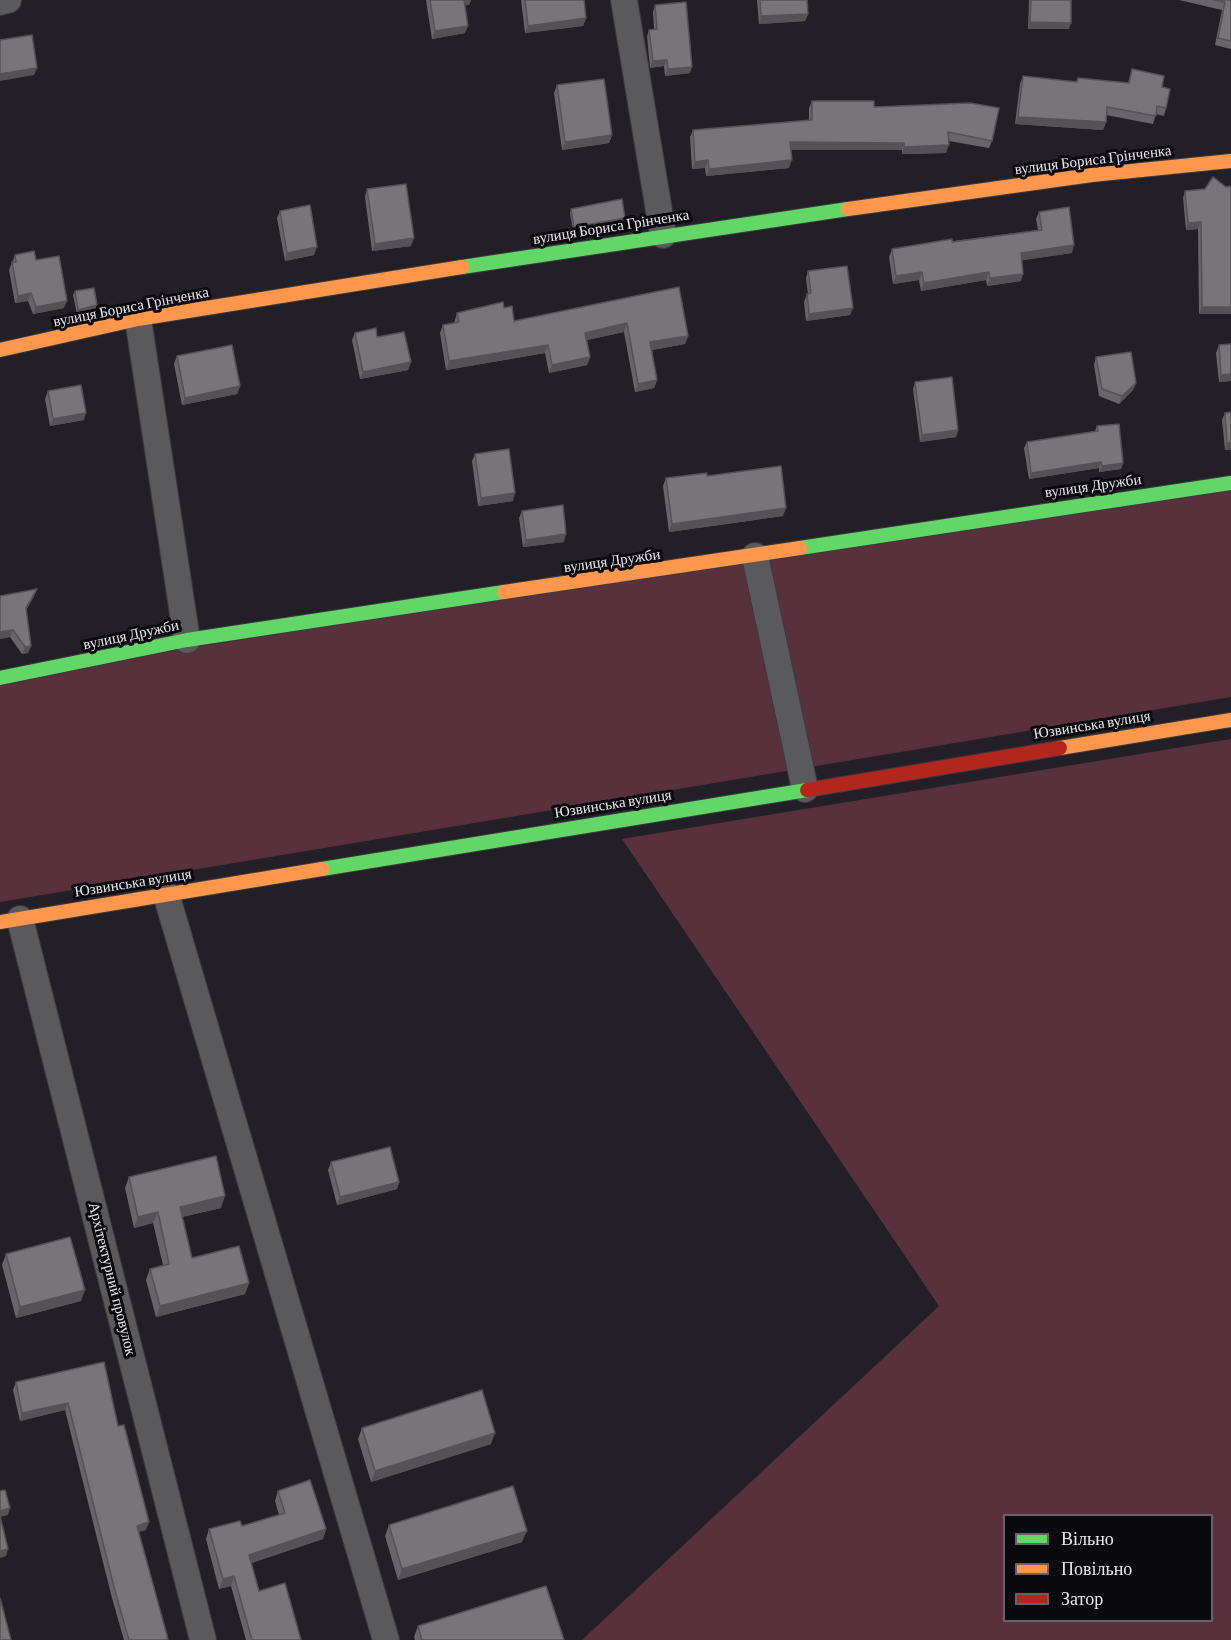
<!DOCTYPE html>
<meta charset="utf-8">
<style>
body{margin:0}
#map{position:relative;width:1231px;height:1640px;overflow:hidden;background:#222026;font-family:"Crimson Pro",serif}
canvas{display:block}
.legend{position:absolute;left:1003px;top:1514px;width:210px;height:108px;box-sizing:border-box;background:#0a090d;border:2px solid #646267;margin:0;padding:8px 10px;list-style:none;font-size:18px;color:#eae8ef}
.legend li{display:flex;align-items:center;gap:12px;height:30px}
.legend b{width:30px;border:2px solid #646267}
</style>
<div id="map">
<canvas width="1231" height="1640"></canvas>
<ul class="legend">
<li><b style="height:8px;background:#63d668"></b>Вільно</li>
<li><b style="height:8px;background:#ff974d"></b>Повільно</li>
<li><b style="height:8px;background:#b3261e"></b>Затор</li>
</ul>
</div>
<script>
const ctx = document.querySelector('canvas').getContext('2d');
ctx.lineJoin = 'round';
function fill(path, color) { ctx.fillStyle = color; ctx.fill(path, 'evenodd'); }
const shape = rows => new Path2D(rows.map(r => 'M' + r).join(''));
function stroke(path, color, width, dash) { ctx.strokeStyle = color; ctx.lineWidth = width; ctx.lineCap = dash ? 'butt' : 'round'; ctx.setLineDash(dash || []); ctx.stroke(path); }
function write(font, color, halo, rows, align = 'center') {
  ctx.font = font + ' "Crimson Pro",serif'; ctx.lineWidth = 6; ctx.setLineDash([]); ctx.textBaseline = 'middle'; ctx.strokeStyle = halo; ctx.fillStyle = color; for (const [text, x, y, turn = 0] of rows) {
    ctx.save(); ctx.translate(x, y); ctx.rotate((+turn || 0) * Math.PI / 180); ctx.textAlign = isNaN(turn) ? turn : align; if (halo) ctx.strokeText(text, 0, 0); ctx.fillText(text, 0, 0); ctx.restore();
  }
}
fill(shape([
 [1231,483,1231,697,0,902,0,678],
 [1231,739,1231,1640,582,1640,939,1306,622,839],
 [1004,1516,1212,1516,1212,1620,1004,1620]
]), '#58313c');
const street = shape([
 [624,0,663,235],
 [0,2,8,0],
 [138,319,187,640],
 [755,556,805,789],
 [166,894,386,1640],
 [20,919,203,1640]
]);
const fast = shape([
 [462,267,848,209],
 [800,548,1231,483],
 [0,678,187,640,504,592],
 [322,869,807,790]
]);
const slow = shape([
 [848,209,1092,175,1231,161],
 [0,350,138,319,462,267],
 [504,592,800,548],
 [1060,748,1231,720],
 [0,922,322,869]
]);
const jam = shape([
 [807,790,1060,748]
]);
stroke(street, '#3c3a40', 28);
stroke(fast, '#3c3a40', 16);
stroke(slow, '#3c3a40', 16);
stroke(jam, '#3c3a40', 16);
stroke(street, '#5a595c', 26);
stroke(fast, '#63d668', 14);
stroke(slow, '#ff974d', 14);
stroke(jam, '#b3261e', 14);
fill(shape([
 [426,0,471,0,469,5,464,5,465,33,432,39],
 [521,0,584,0,586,18,583,26,525,33],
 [757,0,807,0,808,14,805,21,759,24],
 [1029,0,1071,0,1069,29,1028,29],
 [1179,0,1231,0,1231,49,1215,45,1222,10],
 [655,5,690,73,665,76,664,66,650,68,647,36,649,30,654,29,653,12],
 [1132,69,1162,87,1166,108,1164,116,1156,114,1153,124,1106,115,1106,122,1103,130,1015,124,1020,84,1023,76,1076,82,1078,78,1128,83],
 [557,85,612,135,609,143,562,150,554,93],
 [812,101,874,107,992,141,989,148,949,141,946,153,902,154,902,150,791,150,789,168,706,176,705,168,692,169,690,137,693,130,809,120,809,108],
 [1231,186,1231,314,1199,314,1198,229,1186,230,1183,198,1185,191],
 [367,189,411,246,372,251,365,197],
 [571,209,625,218,624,222,573,230,570,213],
 [280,211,314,255,285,261,277,218],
 [1039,212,1072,253,1022,260,1021,281,987,286,986,280,921,291,919,280,893,284,889,257,892,249,1038,230,1036,219],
 [15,255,36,260,64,308,33,314,28,301,15,303,9,270],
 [808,271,850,315,806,321,804,302,807,294,808,294,806,278],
 [679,287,688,336,685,344,652,350,657,380,654,388,635,392,624,332,587,340,590,357,587,365,549,373,545,353,446,370,440,333,443,325,454,323,457,313,504,308,514,321],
 [75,291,97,305,96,309,77,314,73,295],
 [355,333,377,337,411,362,408,370,360,379,352,340],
 [1219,345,1231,381,1219,382,1216,353],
 [177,356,240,386,237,394,182,405,174,364],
 [1096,357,1136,383,1133,390,1119,404,1099,396,1094,365],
 [915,382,958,430,956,437,920,442,913,389],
 [48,391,84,420,50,426,45,399],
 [1231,412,1231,450,1225,450,1222,420,1225,413],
 [1097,426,1123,463,1121,469,1099,472,1099,468,1029,479,1024,448,1027,442,1095,431],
 [475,454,513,501,478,506,472,461],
 [666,478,783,516,669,532,663,486],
 [522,511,564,542,523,547,519,518],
 [37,589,34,596,26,610,31,646,28,653,22,654,10,637,0,639],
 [331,1162,399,1182,397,1189,337,1205,328,1170],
 [129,1177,221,1208,182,1217,192,1258,249,1283,245,1294,156,1317,146,1280,150,1269,163,1265,153,1223,134,1228,125,1188],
 [6,1254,81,1301,16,1318,2,1265],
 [104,1362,118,1426,146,1530,138,1532,167,1640,124,1640,112,1598,65,1410,20,1421,13,1390,16,1382],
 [362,1428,491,1444,371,1482,358,1439],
 [278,1491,326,1529,323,1539,251,1563,259,1591,301,1640,246,1640,231,1586,219,1589,206,1539,209,1529,242,1526,279,1515,275,1501],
 [389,1525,522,1542,398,1580,385,1536],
 [418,1626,564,1640,415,1640,414,1637]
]), '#676569');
fill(shape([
 [463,0,471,0,469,5,461,6],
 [808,14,805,21,759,24,761,16],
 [586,18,583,26,525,33,528,26],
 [1030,22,1071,23,1069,29,1028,29],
 [468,26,465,33,432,39,435,31],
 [667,60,664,66,650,68,653,61],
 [692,67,690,73,665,76,668,69],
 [37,68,34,75,0,81,0,74],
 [1018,117,1106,122,1103,130,1015,124],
 [612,135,609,143,562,150,565,142],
 [790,142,904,143,902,150,788,150],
 [949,145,946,153,902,154,904,147],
 [708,160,705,168,692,169,695,162],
 [792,160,789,168,706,176,709,169],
 [625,218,624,222,573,230,574,227],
 [1201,222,1198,229,1186,230,1188,223],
 [414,238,411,246,372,251,375,244],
 [1074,245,1072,253,1018,261,1021,253],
 [317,247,314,255,285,261,287,253],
 [922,272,919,280,893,284,896,276],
 [989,272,986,280,921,291,924,283],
 [1023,274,1021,281,987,286,990,278],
 [31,293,28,301,15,303,18,296],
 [67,301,64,308,33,314,36,307],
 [97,305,96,309,77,314,78,310],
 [1202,307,1231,307,1231,314,1199,314],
 [853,308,850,315,806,321,809,314],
 [627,323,624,332,582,341,585,333],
 [688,336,685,344,647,351,650,342],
 [548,345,545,353,446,370,449,361],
 [590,357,587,365,549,373,552,365],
 [411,362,408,370,360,379,363,372],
 [1231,374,1231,381,1219,382,1221,375],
 [657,380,654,388,635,392,638,384],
 [1136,383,1133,390,1119,404,1122,396],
 [240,386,237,394,182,405,185,398],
 [86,413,84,420,50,426,53,419],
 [958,430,956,437,920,442,922,435],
 [1227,443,1231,443,1231,450,1225,450],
 [1101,462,1099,468,1029,479,1031,473],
 [1123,463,1121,469,1099,472,1102,466],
 [515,493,513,501,478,506,481,498],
 [786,508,783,516,669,532,672,524],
 [566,534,564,542,523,547,526,540],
 [37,589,34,596,23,616,26,608],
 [13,630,10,637,0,639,0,632],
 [31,646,28,653,22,654,25,647],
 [399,1182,397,1189,337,1205,340,1197],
 [225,1196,221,1208,176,1218,180,1207],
 [158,1212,153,1223,134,1228,138,1217],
 [249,1283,245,1294,156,1317,160,1306],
 [85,1290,81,1301,16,1318,20,1307],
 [68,1403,65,1410,20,1421,22,1413],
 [495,1433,491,1444,371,1482,375,1471],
 [10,1508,8,1515,0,1517,0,1511],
 [149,1522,146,1530,134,1533,137,1526],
 [326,1529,323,1539,246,1565,249,1555],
 [527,1531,522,1542,398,1580,402,1569],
 [8,1549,6,1556,0,1558,0,1551],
 [234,1576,231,1586,219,1589,223,1579]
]), '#545255');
const building = shape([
 [430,0,464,0,468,26,435,31,430,0],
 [525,0,584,0,586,18,528,26,525,0],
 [760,0,807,0,808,14,761,16,760,0],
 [1031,0,1071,0,1071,23,1030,22,1031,0],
 [1214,0,1231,0,1231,41,1218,38,1225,2,1214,0],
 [686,2,692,67,668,69,667,60,653,61,649,30,657,29,655,5,686,2],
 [32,35,37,68,0,74,0,40,32,35],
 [1132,69,1164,76,1162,87,1170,89,1166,108,1157,106,1156,116,1107,107,1106,122,1018,117,1023,76,1077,82,1078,78,1129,83,1132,69],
 [604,79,612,135,565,142,557,85,604,79],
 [812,101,874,101,874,107,970,103,999,108,992,141,948,132,949,145,904,147,904,143,790,142,792,160,709,169,708,160,695,162,693,130,812,120,812,101],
 [1213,177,1226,187,1231,186,1231,307,1202,307,1201,222,1188,223,1185,191,1205,189,1213,177],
 [406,184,414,238,375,244,367,189,406,184],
 [622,199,625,218,574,227,571,209,622,199],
 [310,205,317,247,287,253,280,211,310,205],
 [1069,207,1074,245,1021,253,1023,274,990,278,989,272,924,283,922,272,896,276,892,249,952,239,952,242,1042,230,1039,212,1069,207],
 [34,251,36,260,59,256,67,301,36,307,31,293,18,296,12,262,16,262,15,255,34,251],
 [847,266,853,308,809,314,807,294,811,293,808,271,847,266],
 [679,287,688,336,650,342,657,380,638,384,627,323,585,333,590,357,552,365,548,345,449,361,443,325,459,322,457,313,503,302,504,308,512,306,514,321,679,287],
 [94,288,97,305,78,310,75,291,94,288],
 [376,328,377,337,404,332,411,362,363,372,355,333,376,328],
 [1231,344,1231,374,1221,375,1219,345,1231,344],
 [232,345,240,386,185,398,177,356,232,345],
 [1131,352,1136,383,1122,396,1102,389,1096,357,1131,352],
 [952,377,958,430,922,435,915,382,952,377],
 [81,385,86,413,53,419,48,391,81,385],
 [1231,412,1231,443,1227,443,1225,413,1231,412],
 [1119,424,1123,463,1102,466,1101,462,1031,473,1027,442,1098,431,1097,426,1119,424],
 [509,449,515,493,481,498,475,454,509,449],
 [781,466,786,508,672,524,666,478,707,473,707,476,781,466],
 [563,505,566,534,526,540,522,511,563,505],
 [37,589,26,608,31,646,25,647,13,630,0,632,0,596,37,589],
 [390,1147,399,1182,340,1197,331,1162,390,1147],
 [216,1156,225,1196,180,1207,192,1258,239,1246,249,1283,160,1306,150,1269,169,1264,158,1212,138,1217,129,1177,216,1156],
 [70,1237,85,1290,20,1307,6,1254,70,1237],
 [104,1362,118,1426,124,1425,149,1522,137,1526,168,1639,163,1640,129,1640,115,1591,68,1403,22,1413,16,1382,104,1362],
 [482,1390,495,1433,375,1471,362,1428,482,1390],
 [310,1480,326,1529,249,1555,259,1591,285,1583,301,1640,252,1640,234,1576,223,1579,209,1529,240,1521,242,1526,285,1513,278,1491,310,1480],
 [513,1486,527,1531,402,1569,389,1525,513,1486],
 [5,1490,10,1508,0,1511,0,1491,5,1490],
 [0,1516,8,1549,0,1551,0,1516],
 [546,1586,564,1640,422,1640,418,1626,546,1586],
 [0,1598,11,1640,0,1640,0,1598]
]);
fill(building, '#78757a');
stroke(building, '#545255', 1.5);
write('15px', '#eae8ef', '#0a090d', [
 ["вулиця Бориса Грінченка",1093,160,-7],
 ["вулиця Бориса Грінченка",611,227,-9],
 ["вулиця Бориса Грінченка",131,307,-11],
 ["вулиця Дружби",1093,486,-8],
 ["вулиця Дружби",612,561,-8],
 ["вулиця Дружби",131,635,-12],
 ["Юзвинська вулиця",1092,725,-9],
 ["Юзвинська вулиця",613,804,-9],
 ["Юзвинська вулиця",133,883,-9],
 ["Архітектурний провулок",112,1279,76]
]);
</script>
